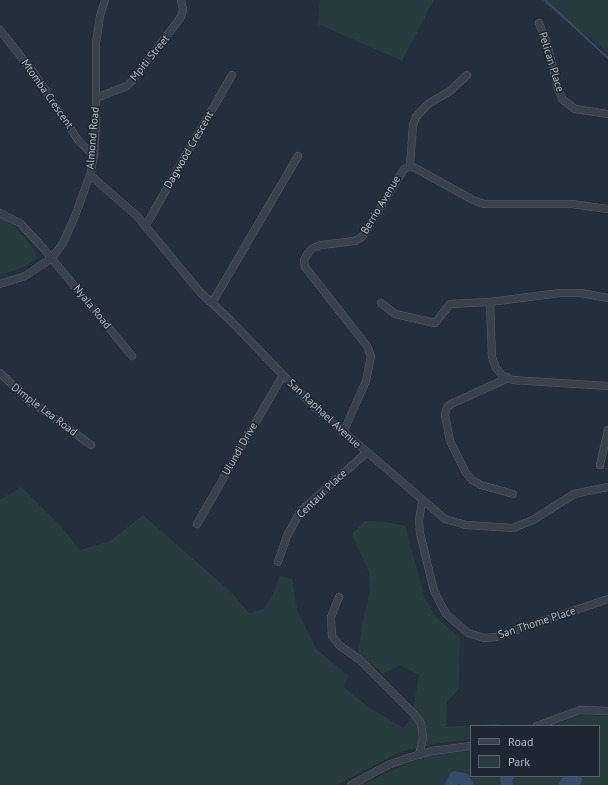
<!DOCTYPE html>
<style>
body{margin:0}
#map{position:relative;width:608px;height:785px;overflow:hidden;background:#242f3e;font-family:"PT Sans",sans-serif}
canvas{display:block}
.legend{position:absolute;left:470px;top:725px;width:130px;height:52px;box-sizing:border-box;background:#1d2633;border:1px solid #59626f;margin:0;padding:5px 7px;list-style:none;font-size:12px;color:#b4bcc9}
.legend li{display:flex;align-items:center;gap:8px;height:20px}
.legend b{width:20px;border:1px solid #59626f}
</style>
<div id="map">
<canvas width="608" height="785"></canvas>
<ul class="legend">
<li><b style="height:5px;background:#38414e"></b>Road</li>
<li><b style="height:11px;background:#263c3f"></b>Park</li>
</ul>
</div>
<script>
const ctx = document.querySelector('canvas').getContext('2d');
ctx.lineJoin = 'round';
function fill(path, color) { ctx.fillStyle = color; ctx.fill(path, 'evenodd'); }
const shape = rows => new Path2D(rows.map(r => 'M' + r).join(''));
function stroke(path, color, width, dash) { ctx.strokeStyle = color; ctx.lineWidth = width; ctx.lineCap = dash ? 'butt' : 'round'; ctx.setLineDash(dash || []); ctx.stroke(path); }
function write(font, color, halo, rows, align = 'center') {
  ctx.font = font + ' "PT Sans",sans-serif'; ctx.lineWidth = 3; ctx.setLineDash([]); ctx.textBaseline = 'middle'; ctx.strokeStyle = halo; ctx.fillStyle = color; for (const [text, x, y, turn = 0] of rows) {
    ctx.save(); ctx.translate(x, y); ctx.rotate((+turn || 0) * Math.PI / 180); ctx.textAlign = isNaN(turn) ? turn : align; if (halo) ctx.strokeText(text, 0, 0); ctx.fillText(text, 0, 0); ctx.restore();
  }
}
fill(shape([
 [320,0,434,0,402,61,318,24],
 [540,0,608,0,608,52],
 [0,217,10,221,29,243,35,253,36,258,24,267,0,275],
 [21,487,61,526,80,550,110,541,143,515,231,592,249,613,264,609,276,588,279,576,292,579,297,610,317,650,348,675,344,687,367,706,403,728,411,718,419,675,400,665,383,674,358,653,362,624,370,592,369,572,352,534,365,521,386,522,405,526,425,598,436,617,460,638,459,689,447,702,446,727,496,724,505,726,471,726,471,739,427,745,400,752,337,785,0,785,0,500],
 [582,715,608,716,608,785,360,785,413,761,437,754,471,751,471,776,599,776,599,726,553,726]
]), '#263c3f');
stroke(shape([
 [545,0,608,58]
]), '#394c67', 2);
stroke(shape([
 [451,785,455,777,464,779,468,785],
 [507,785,506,778,508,776],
 [565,785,567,781,576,780,574,776]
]), '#394c67', 12);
const street = shape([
 [539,23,547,43,558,89,563,100,575,109,608,114],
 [0,30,34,73,78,140,94,156],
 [96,98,127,86,132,81,181,17,183,10,181,0],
 [410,166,413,125,416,117,428,104,450,91,467,75],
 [90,175,137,216,200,292,230,320,311,404,445,519,466,525,513,528,533,520,574,494,608,487],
 [0,213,20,223,44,249,132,356],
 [146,225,232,75],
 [0,284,25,276,52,258,63,243,75,216,90,175,94,156,96,121,96,43,100,16,105,0],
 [490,302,492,357,496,368,502,375,512,380,608,386],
 [212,303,298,156],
 [381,303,395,314,435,323,450,304,490,302,560,293,581,293,608,298],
 [0,373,25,397,91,445],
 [508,378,451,404,447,407,445,415,450,441,466,473,472,480,481,485,513,494],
 [343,433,366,381,371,356,367,346,305,267,304,260,308,253,313,248,321,245,355,241,363,236,404,169,410,166,417,169,473,200,484,204,572,204,608,209],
 [600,465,608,430],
 [422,502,419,520,420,533,434,591,446,614,468,633,484,638,496,637,608,599],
 [197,524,283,375],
 [278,562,287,536,300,512,366,453],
 [339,597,331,617,332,636,339,645,360,660,414,714,421,723,423,738,419,755],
 [537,726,580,710,608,711],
 [351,785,388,765,411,757,432,751,471,746]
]);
stroke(street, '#565f6c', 8);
stroke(street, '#38414e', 7);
write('11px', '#b4bcc9', '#1d2633', [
 ["Mpiti Street",150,58,-51],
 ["Pelican Place",551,62,73],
 ["Mtomba Crescent",47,94,55],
 ["Almond Road",93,138,-85],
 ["Dagwood Crescent",189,150,-60],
 ["Berrio Avenue",381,205,-59],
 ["Nyala Road",92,307,51],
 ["Dimple Lea Road",44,410,37],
 ["San Raphael Avenue",324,414,43],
 ["Ulundi Drive",240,449,-60],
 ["Centaur Place",322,494,-44],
 ["San Thome Place",537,623,-18]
]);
</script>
